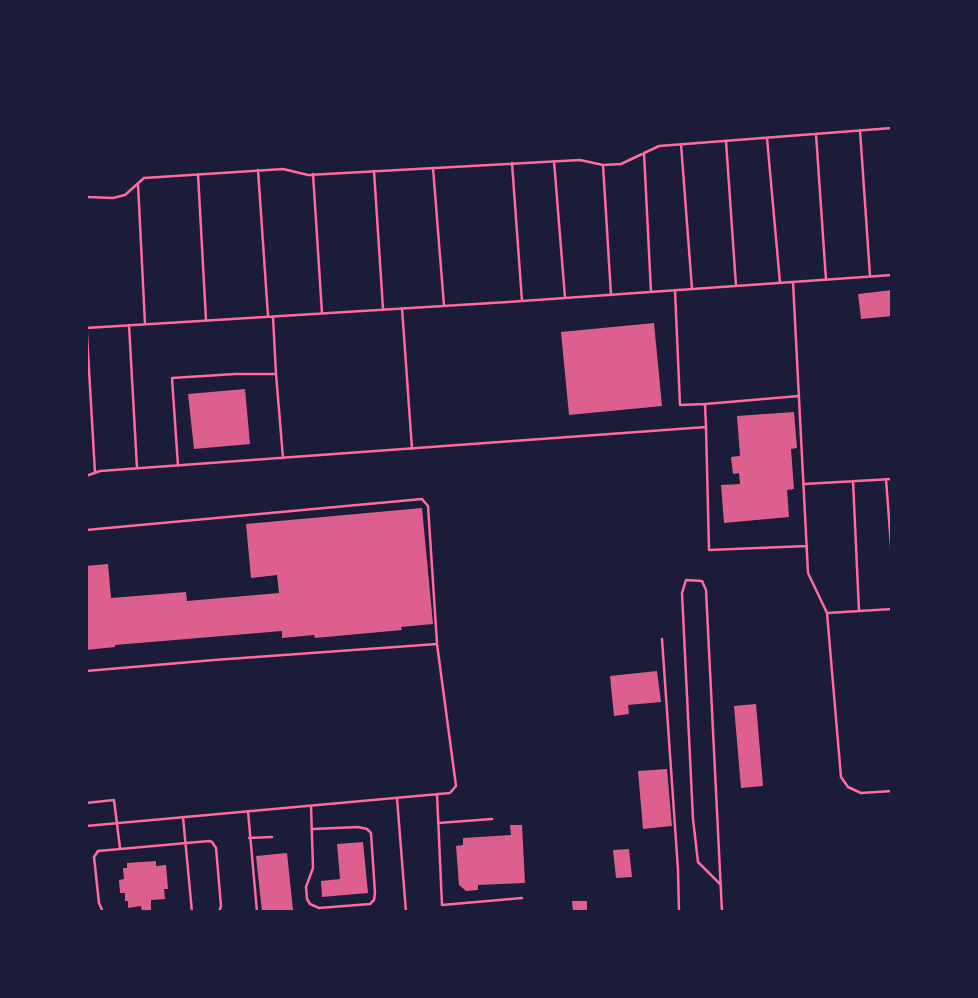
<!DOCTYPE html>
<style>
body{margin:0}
#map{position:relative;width:978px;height:998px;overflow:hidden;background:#1b1b3a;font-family:"Titillium Web",sans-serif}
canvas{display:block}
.frame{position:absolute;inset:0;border:88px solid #1b1b3a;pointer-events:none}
</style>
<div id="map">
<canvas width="978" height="998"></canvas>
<div class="frame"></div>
</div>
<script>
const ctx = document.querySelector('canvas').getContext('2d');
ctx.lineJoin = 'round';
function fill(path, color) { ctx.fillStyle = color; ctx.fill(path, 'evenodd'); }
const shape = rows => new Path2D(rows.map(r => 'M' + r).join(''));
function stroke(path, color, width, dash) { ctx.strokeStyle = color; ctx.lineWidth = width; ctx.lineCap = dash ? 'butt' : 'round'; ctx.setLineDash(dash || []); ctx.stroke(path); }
fill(shape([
 [892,290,892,316,861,319,858,294],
 [654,323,662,406,569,415,561,332],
 [245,389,250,444,194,449,188,394],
 [794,412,797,448,791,449,794,489,787,490,789,517,724,523,721,485,740,484,739,473,733,474,731,457,740,456,737,416],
 [422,508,433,624,401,627,402,630,315,638,314,635,282,638,282,631,115,645,115,647,86,650,86,566,108,564,111,598,186,592,187,601,279,593,277,575,251,578,246,524],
 [657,671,661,702,628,705,629,714,614,716,610,676],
 [756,704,763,786,741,788,734,706],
 [667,769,672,826,643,829,638,771],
 [510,825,522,825,525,883,478,885,478,890,466,891,459,885,456,846,463,845,463,838,511,835],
 [363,842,368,893,322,897,321,881,340,879,337,844],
 [629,849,632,877,616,878,613,850],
 [287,853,293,910,262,912,256,856],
 [156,861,156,866,166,865,168,889,164,889,165,899,151,900,151,911,142,912,141,906,128,908,128,901,125,901,125,893,120,893,119,880,124,879,123,868,127,868,127,863],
 [572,901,587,901,587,912,573,912]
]), '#dd5f8e');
stroke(shape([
 [860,130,870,276],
 [816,134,826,280],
 [767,138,780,283],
 [726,141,736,286],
 [681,144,692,289],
 [644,153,651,292],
 [554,161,565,298],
 [512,163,522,301],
 [603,165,611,295],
 [433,168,444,306],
 [258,170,268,316],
 [374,171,383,309],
 [198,174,206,320],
 [313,174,322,313],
 [138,184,145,324],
 [86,195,88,197,113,198,125,195,144,178,283,169,308,175,580,160,603,165,621,164,659,146,892,128],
 [793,282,808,573,827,613,841,777,848,787,861,793,892,791],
 [675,290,680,405,705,404],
 [402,308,412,449],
 [273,317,276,374],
 [86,318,95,473],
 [129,325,137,468],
 [86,328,508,302,892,275],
 [706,427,709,550,807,546],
 [178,466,172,378,235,374,276,374,283,458],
 [86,476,100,471,706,427,705,404,799,396],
 [886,479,892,559],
 [853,481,859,611],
 [804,484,892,479],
 [86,530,422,499,428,506,437,643],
 [827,613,892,609],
 [662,639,678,870,679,912],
 [86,671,214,660,437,644,456,786,450,793,86,826],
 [437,794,442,905,522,898],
 [397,798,406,912],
 [86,803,114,800,120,848],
 [311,806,313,868,306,887,307,899,310,904,319,908,370,904,374,900,375,893,371,833,367,829,358,827,313,829],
 [248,811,257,912],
 [183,817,192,912],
 [438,823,492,819],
 [249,838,272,837],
 [721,885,698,862,693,819,682,593,686,580,702,581,706,590,722,912],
 [103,912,99,903,94,857,98,851,209,841,212,842,216,848,221,906,219,912]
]), '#ff6b9d', 2.5);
</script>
